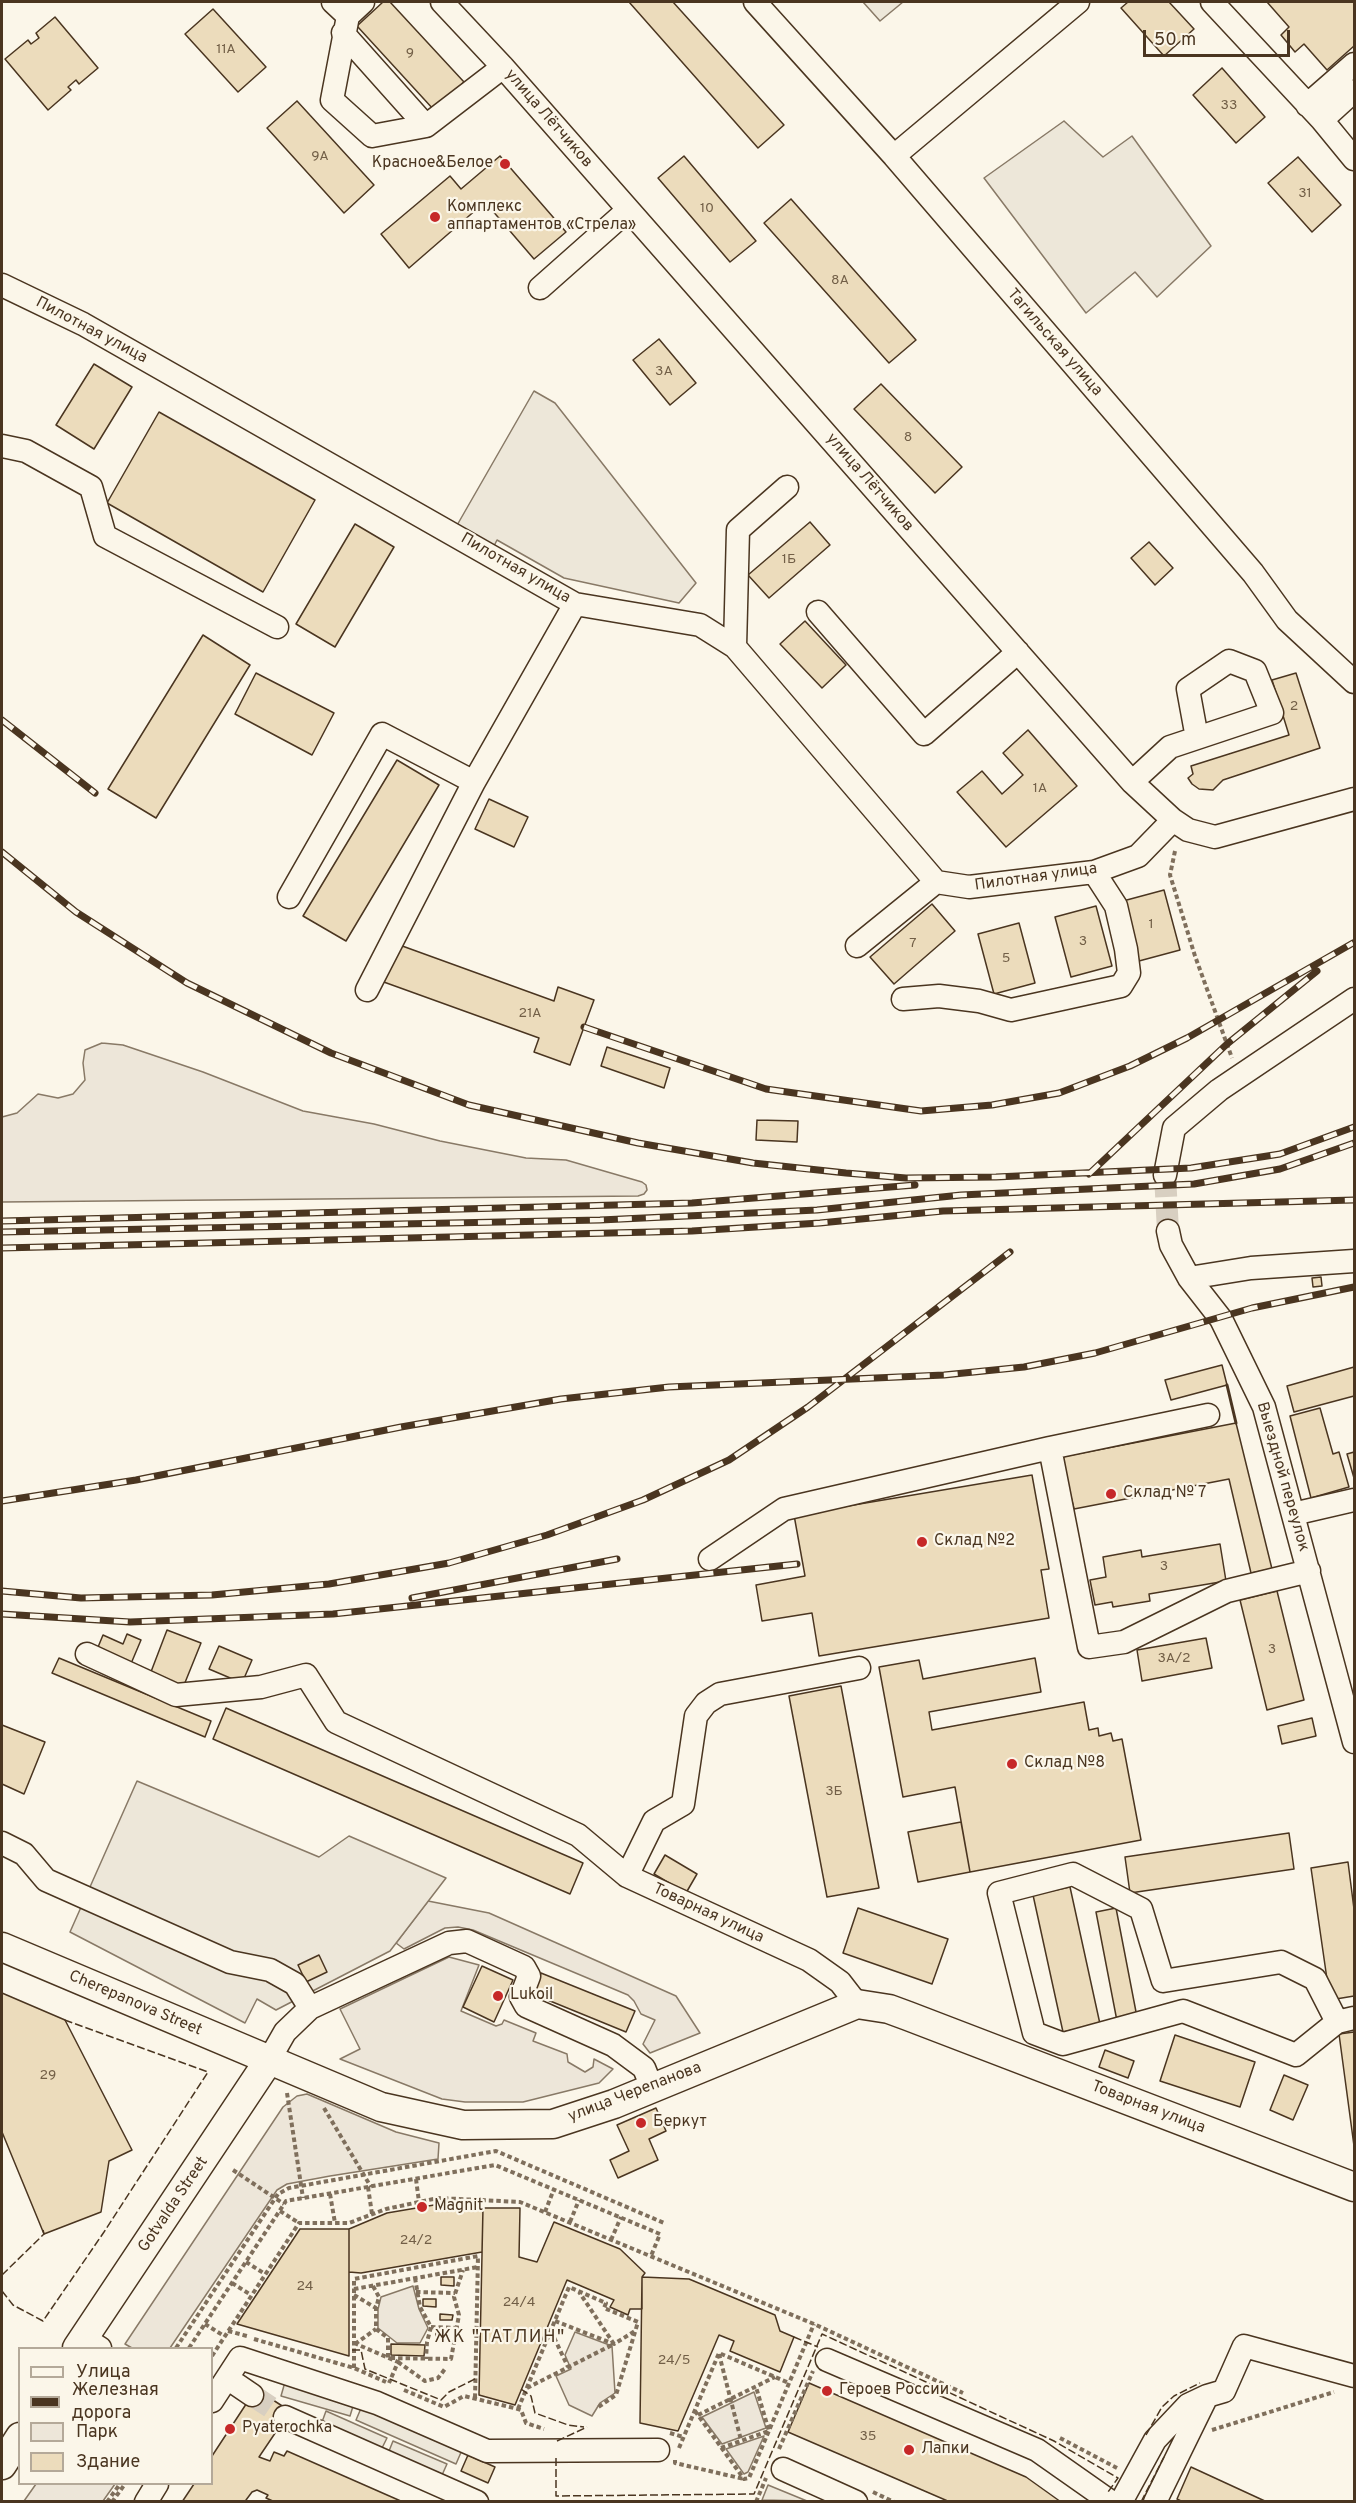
<!DOCTYPE html>
<meta charset="utf-8">
<style>
body{margin:0}
#map{position:relative;width:1356px;height:2503px;overflow:hidden;background:#fbf6e9;font-family:Overpass,sans-serif}
canvas{display:block}
.frame{position:absolute;inset:0;border:3px solid #4a3520;pointer-events:none}
.legend{position:absolute;left:18px;top:2347px;width:195px;height:138px;box-sizing:border-box;background:#fbf6e9;border:2px solid #b4a999;margin:0;padding:8px 10px;list-style:none;font-size:18px;color:#4a3520}
.legend li{display:flex;align-items:center;gap:12px;height:30px}
.legend b{width:30px;border:2px solid #b4a999}
.scale{position:absolute;left:1143px;top:30px;width:147px;height:27px;box-sizing:border-box;border:3px solid #4a3520;border-top:0;padding-left:8px;font-size:18px;line-height:21px;white-space:nowrap;color:#4a3520;-webkit-text-stroke:4px #fbf6e9;paint-order:stroke}
</style>
<div id="map">
<canvas width="1356" height="2503"></canvas>
<div class="frame"></div>
<ul class="legend">
<li><b style="height:8px;background:#fbf6e9"></b>Улица</li>
<li><b style="height:8px;background:#4a3520"></b>Железная дорога</li>
<li><b style="height:16px;background:#ede6d9"></b>Парк</li>
<li><b style="height:16px;background:#ecdcbc"></b>Здание</li>
</ul>
<div class="scale">50 m</div>
</div>
<script>
const ctx = document.querySelector('canvas').getContext('2d');
ctx.lineJoin = 'round';
function fill(path, color) { ctx.fillStyle = color; ctx.fill(path, 'evenodd'); }
const shape = rows => new Path2D(rows.map(r => 'M' + r).join(''));
function stroke(path, color, width, dash) { ctx.strokeStyle = color; ctx.lineWidth = width; ctx.lineCap = dash ? 'butt' : 'round'; ctx.setLineDash(dash || []); ctx.stroke(path); }
function write(font, color, halo, rows, align = 'center') {
  ctx.font = font + ' Overpass,sans-serif'; ctx.lineWidth = 4.5; ctx.setLineDash([]); ctx.textBaseline = 'middle'; ctx.strokeStyle = halo; ctx.fillStyle = color; for (const [text, x, y, turn = 0] of rows) {
    ctx.save(); ctx.translate(x, y); ctx.rotate((+turn || 0) * Math.PI / 180); ctx.textAlign = isNaN(turn) ? turn : align; if (halo) ctx.strokeText(text, 0, 0); ctx.fillText(text, 0, 0); ctx.restore();
  }
}
const green = shape([
 [102,1043,123,1045,203,1072,303,1111,374,1124,440,1141,526,1158,566,1160,642,1182,646,1185,647,1190,644,1194,638,1196,2,1202,2,1117,17,1113,38,1094,58,1098,73,1094,85,1080,83,1063,85,1050,102,1043],
 [428,1901,489,1913,676,1996,700,2033,650,2053,643,2044,655,2020,641,2014,634,2001,628,1995,473,1930,458,1927,445,1928,404,1949,396,1943,428,1901],
 [449,1957,479,1965,461,2011,496,2026,502,2024,504,2020,536,2033,533,2041,567,2054,568,2062,585,2072,593,2067,594,2059,613,2069,599,2083,523,2102,465,2102,442,2099,340,2059,360,2049,340,2009,449,1957],
 [307,2094,396,2132,439,2143,438,2159,330,2176,287,2184,277,2190,170,2348,132,2348,125,2344,283,2107,297,2096,307,2094],
 [413,2286,419,2309,428,2328,420,2343,397,2343,378,2328,378,2309,381,2297,413,2286],
 [575,2332,612,2346,615,2393,600,2403,592,2416,569,2405,556,2376,571,2369,565,2355,575,2332],
 [754,2392,766,2428,722,2444,702,2417,754,2392],
 [764,2436,748,2472,744,2474,726,2449,764,2436],
 [36,2484,115,2484,103,2501,24,2501,36,2484]
]);
fill(green, '#ede6d9');
stroke(green, '#887966', 1.5);
const parking = shape([
 [863,2,903,2,880,21,863,2],
 [1064,121,1103,157,1132,136,1211,246,1157,297,1135,272,1086,313,984,178,1064,121],
 [534,391,555,403,696,583,679,603,564,578,497,540,493,548,456,527,534,391],
 [137,1781,319,1857,349,1836,446,1878,390,1951,276,2010,257,1999,245,2023,70,1932,137,1781],
 [285,2382,354,2403,350,2416,281,2396,285,2382],
 [362,2406,462,2450,456,2464,356,2420,362,2406],
 [326,2411,387,2438,382,2448,322,2422,326,2411],
 [393,2441,447,2464,442,2475,389,2451,393,2441],
 [768,2485,807,2501,762,2500,768,2485]
]);
fill(parking, '#ede7d9');
stroke(parking, '#887966', 1.5);
const building = shape([
 [383,2,390,2,464,82,434,110,357,26,383,2],
 [629,2,673,2,784,125,758,148,629,2],
 [1128,2,1169,2,1194,29,1164,56,1121,8,1128,2],
 [1267,2,1354,2,1354,46,1327,70,1304,44,1295,52,1281,35,1289,27,1267,2],
 [213,9,266,67,238,92,185,34,213,9],
 [55,17,98,68,79,84,76,80,68,87,71,90,48,110,5,59,28,40,31,44,39,38,36,33,55,17],
 [1222,68,1265,117,1236,143,1193,95,1222,68],
 [297,101,374,185,344,213,267,128,297,101],
 [500,156,566,232,534,259,485,202,409,268,381,234,450,176,461,189,500,156],
 [684,156,756,241,730,262,658,178,684,156],
 [1298,157,1341,205,1312,232,1268,183,1298,157],
 [791,199,916,340,889,363,764,223,791,199],
 [659,339,696,383,670,405,633,360,659,339],
 [94,364,132,387,94,449,56,425,94,364],
 [881,384,962,467,935,493,854,409,881,384],
 [159,412,315,500,263,592,107,503,159,412],
 [810,522,830,545,769,598,748,575,810,522],
 [355,524,394,547,335,647,296,624,355,524],
 [1149,542,1173,568,1155,585,1131,558,1149,542],
 [805,621,846,665,822,688,780,644,805,621],
 [203,635,250,665,156,818,108,789,203,635],
 [256,673,334,713,312,755,235,714,256,673],
 [1296,673,1320,748,1223,780,1213,790,1199,789,1192,784,1188,778,1193,774,1191,766,1289,735,1272,680,1296,673],
 [1028,730,1077,786,1006,847,957,792,982,771,1002,794,1023,775,1003,753,1028,730],
 [397,760,439,785,346,941,303,916,397,760],
 [489,799,528,817,514,847,475,829,489,799],
 [1164,890,1180,950,1139,961,1123,901,1164,890],
 [932,904,955,931,894,984,870,957,932,904],
 [1096,906,1112,966,1071,977,1055,917,1096,906],
 [1019,923,1035,983,994,994,978,934,1019,923],
 [394,943,554,1001,558,987,594,1000,570,1065,534,1052,539,1038,381,981,394,943],
 [607,1047,670,1068,664,1088,601,1066,607,1047],
 [757,1120,798,1121,797,1142,756,1140,757,1120],
 [1321,1277,1322,1286,1313,1287,1312,1278,1321,1277],
 [1222,1365,1227,1385,1171,1400,1165,1380,1222,1365],
 [1354,1367,1354,1396,1294,1412,1287,1386,1354,1367],
 [1320,1408,1333,1454,1339,1452,1349,1487,1311,1498,1290,1416,1320,1408],
 [1236,1423,1272,1569,1251,1573,1229,1479,1074,1509,1061,1457,1236,1423],
 [1354,1452,1354,1478,1347,1454,1354,1452],
 [1032,1475,1049,1569,1041,1570,1049,1618,819,1656,812,1613,762,1621,756,1585,805,1576,794,1515,1032,1475],
 [1220,1544,1226,1581,1149,1594,1150,1601,1113,1607,1112,1602,1095,1605,1090,1580,1106,1577,1103,1557,1141,1550,1142,1557,1220,1544],
 [1277,1591,1304,1700,1267,1710,1240,1600,1277,1591],
 [167,1630,201,1643,182,1690,149,1677,167,1630],
 [127,1634,141,1640,130,1666,96,1652,103,1635,123,1644,127,1634],
 [1206,1638,1212,1668,1142,1681,1137,1650,1206,1638],
 [219,1646,252,1660,242,1683,209,1669,219,1646],
 [59,1658,211,1721,205,1737,52,1673,59,1658],
 [1035,1658,1041,1692,929,1712,932,1730,1084,1702,1089,1730,1098,1728,1099,1736,1111,1733,1113,1741,1122,1739,1141,1840,970,1872,955,1787,903,1797,879,1667,919,1660,923,1679,1035,1658],
 [841,1686,879,1888,827,1897,789,1696,841,1686],
 [226,1708,583,1863,570,1894,213,1739,226,1708],
 [1312,1718,1316,1736,1282,1744,1278,1726,1312,1718],
 [2,1725,45,1742,24,1794,2,1784,2,1725],
 [961,1822,970,1872,918,1882,908,1832,961,1822],
 [1289,1833,1294,1869,1130,1893,1125,1857,1289,1833],
 [665,1855,697,1874,686,1893,654,1874,665,1855],
 [1348,1862,1354,1909,1354,1996,1330,2000,1311,1868,1348,1862],
 [1070,1887,1100,2024,1063,2032,1033,1895,1070,1887],
 [858,1908,948,1939,932,1984,843,1953,858,1908],
 [1116,1908,1137,2017,1117,2021,1096,1912,1116,1908],
 [319,1955,327,1972,306,1982,298,1965,319,1955],
 [482,1966,513,1980,494,2022,463,2007,482,1966],
 [541,1973,635,2011,626,2032,533,1994,541,1973],
 [2,1993,65,2020,132,2150,109,2161,101,2212,44,2234,2,2132,2,1993],
 [1354,2032,1354,2146,1339,2034,1354,2032],
 [1175,2035,1255,2062,1240,2107,1160,2081,1175,2035],
 [1105,2050,1134,2061,1128,2078,1099,2067,1105,2050],
 [1284,2075,1308,2085,1293,2120,1270,2110,1284,2075],
 [656,2108,666,2131,649,2139,658,2160,618,2178,610,2160,629,2151,617,2125,656,2108],
 [440,2204,483,2208,482,2252,361,2273,349,2272,349,2229,387,2213,440,2204],
 [483,2208,520,2208,519,2257,537,2262,554,2222,620,2249,645,2273,642,2277,642,2309,630,2309,628,2315,610,2307,614,2300,567,2280,515,2405,479,2395,483,2208],
 [300,2229,349,2229,349,2356,237,2324,300,2229],
 [441,2277,454,2277,454,2286,441,2285,441,2277],
 [642,2277,689,2279,775,2315,780,2331,794,2337,780,2372,730,2351,734,2341,719,2335,678,2431,640,2423,642,2277],
 [423,2299,436,2299,436,2307,423,2306,423,2299],
 [440,2314,453,2315,452,2320,440,2320,440,2314],
 [436,2333,448,2333,448,2339,436,2339,436,2333],
 [391,2344,425,2345,424,2356,391,2355,391,2344],
 [809,2383,1026,2477,1061,2502,950,2502,788,2432,809,2383],
 [256,2389,290,2411,259,2457,270,2461,274,2452,284,2456,287,2451,403,2502,275,2502,266,2498,268,2495,257,2490,252,2492,246,2500,248,2502,182,2502,194,2484,212,2484,212,2456,256,2389],
 [468,2455,495,2467,488,2483,461,2471,468,2455],
 [1191,2467,1267,2502,1183,2502,1177,2499,1191,2467]
]);
fill(building, '#ecdcbc');
stroke(building, '#4a3520', 1.5);
stroke(shape([
 [1165,1175,1168,1231],
 [252,2395,285,2417]
]), '#d8cfc1', 22, [22, 11]);
const minor = shape([
 [333,2,348,16,363,2],
 [442,2,503,67,1132,782,1173,820,1188,830,1215,837,1354,799],
 [755,2,894,156,1253,573,1287,620,1354,682],
 [1212,2,1322,120,1354,159],
 [348,16,332,100,372,136,426,126,503,67],
 [343,33,426,126],
 [1307,105,1354,64],
 [1322,120,1354,91],
 [894,156,1078,2],
 [2,285,83,324,575,604,700,625,735,647,936,882,969,887,1094,872,1138,856,1173,820],
 [540,288,628,210],
 [2,446,26,451,91,487,105,536,277,627],
 [818,612,924,734,1018,652],
 [735,647,738,530,787,487],
 [1132,782,1170,747,1272,713,1255,671,1229,661,1188,689,1197,738],
 [289,897,382,734,474,782],
 [857,946,936,882],
 [367,990,474,782,575,604],
 [903,999,939,996,979,1001,1011,1010,1121,986,1129,973,1126,949,1116,906,1094,872],
 [1165,1175,1174,1128,1219,1090,1354,999],
 [1168,1231,1171,1245,1189,1278,1221,1319,1264,1407,1354,1742],
 [1189,1278,1251,1268,1354,1261],
 [1208,1415,1050,1448,1089,1647,1124,1642,1227,1591,1309,1571],
 [1293,1514,1354,1500],
 [710,1559,784,1509,1050,1448],
 [87,1654,176,1695,261,1687,306,1675,336,1722,578,1835,627,1876,809,1960,840,1982,857,2004],
 [2,1843,24,1854,46,1880,230,1962,270,1970,295,1984,310,2008],
 [627,1876,654,1821,683,1804,696,1716,706,1703,720,1694,859,1668],
 [1337,2022,1315,1979,1281,1962,1163,1981,1141,1909,1073,1874,999,1893,1034,2033,1063,2044,1183,2011,1296,2055,1337,2022,1354,2018],
 [269,2060,285,2032,310,2008,449,1943,467,1941,524,1967,529,1976,521,1997,526,2006,613,2045,644,2068,652,2088],
 [84,2338,100,2348],
 [827,2360,1037,2450,1111,2502],
 [227,2378,252,2395],
 [212,2401,240,2358,377,2403,487,2451,658,2450],
 [285,2417,477,2502],
 [783,2469,856,2502],
 [146,2502,157,2484],
 [1121,2502,1155,2440,1188,2405,1207,2396],
 [1155,2502,1207,2396,1224,2391,1244,2346,1354,2376]
]);
const major = shape([
 [2,1947,381,2107,463,2125,553,2124,614,2104,857,2004,889,2009,908,2016,1354,2187],
 [77,2348,269,2060],
 [2,2465,20,2437]
]);
stroke(minor, '#4a3520', 25);
stroke(major, '#4a3520', 31);
stroke(shape([
 [1175,851,1170,875,1195,956,1232,1058],
 [287,2093,303,2198],
 [324,2108,371,2187],
 [233,2170,284,2204],
 [416,2179,419,2202],
 [368,2187,372,2214],
 [330,2194,335,2223],
 [280,2211,299,2223],
 [545,2212,554,2189],
 [570,2222,579,2200],
 [611,2240,621,2217],
 [246,2262,265,2274],
 [415,2278,420,2307,431,2327,427,2342,426,2359],
 [232,2283,251,2295],
 [373,2286,379,2297,376,2308,376,2329,388,2338,388,2358,451,2359,459,2315,454,2297,463,2270],
 [354,2289,478,2267],
 [416,2292,455,2293],
 [354,2295,376,2308],
 [555,2321,614,2344,635,2331],
 [205,2324,224,2336],
 [431,2327,457,2328],
 [228,2331,247,2336],
 [551,2331,568,2367],
 [254,2339,354,2368,386,2382],
 [354,2343,398,2362,389,2383],
 [355,2344,376,2329],
 [176,2348,278,2194,289,2188,496,2151,664,2223],
 [189,2348,286,2201,495,2165,660,2234,651,2256],
 [719,2354,741,2440],
 [212,2356,299,2223,349,2223,386,2209,438,2198,520,2202,814,2324,963,2393],
 [398,2362,425,2381,438,2378,445,2369],
 [354,2368,354,2279,478,2256,475,2398],
 [527,2388,614,2344,579,2292],
 [404,2390,444,2407,464,2396,518,2409,521,2410,526,2423,544,2429],
 [518,2409,569,2287,606,2303,604,2308,638,2322,616,2395,597,2408],
 [695,2411,744,2479,749,2478,814,2324],
 [698,2415,775,2377],
 [1212,2430,1334,2392],
 [670,2433,683,2437],
 [1060,2438,1117,2468],
 [679,2448,719,2353,789,2383],
 [721,2448,769,2431,756,2387],
 [779,2449,813,2371],
 [675,2460,675,2463,744,2479],
 [873,2492,894,2502],
 [107,2502,120,2484],
 [112,2502,125,2484],
 [756,2502,766,2478]
]), '#7f6f5c', 4, [4.5, 3]);
stroke(minor, '#fbf6e9', 22);
stroke(major, '#fbf6e9', 28);
const rail = shape([
 [2,720,95,793],
 [2,852,76,912,187,983,331,1053,469,1105,638,1143,753,1163,846,1173,906,1178,996,1177,1191,1168,1280,1154,1354,1127],
 [584,1027,766,1089,921,1111,992,1105,1059,1093,1130,1066,1187,1038,1353,943],
 [1089,1174,1227,1044,1317,971],
 [2,1221,692,1203,915,1185],
 [2,1232,600,1220,817,1210,961,1195,1194,1184,1280,1169,1354,1143],
 [2,1248,692,1231,820,1223,943,1211,1354,1200],
 [2,1501,136,1480,401,1427,561,1399,669,1387,944,1375,1024,1367,1095,1353,1252,1308,1354,1287],
 [2,1591,81,1598,212,1595,329,1584,449,1563,547,1535,643,1500,729,1460,808,1407,1010,1252],
 [412,1598,617,1559],
 [2,1614,130,1622,333,1614,797,1564]
]);
stroke(rail, '#4a3520', 7);
stroke(rail, '#fbf6e9', 4.5, [14]);
stroke(shape([
 [2,2275,44,2234,43,2230],
 [2,2291,13,2305,43,2321,104,2232,208,2072,62,2019],
 [794,2337,818,2347],
 [352,2350,361,2350,365,2369,441,2400,449,2392,477,2378],
 [521,2389,531,2396,535,2413,568,2425,584,2427],
 [1146,2435,1162,2407,1174,2396,1200,2383],
 [557,2441,587,2427],
 [556,2458,556,2496,754,2494,822,2334,1054,2441,1118,2478,1108,2492],
 [1141,2502,1164,2457]
]), '#4a3520', 1.5, [8, 3]);
stroke(shape([
 [1227,1385,1236,1423]
]), '#4a3520', 3);
for (const [x, y, r, color] of [
 [505,164,6,"#c62828"],
 [435,217,6,"#c62828"],
 [1111,1494,6,"#c62828"],
 [922,1542,6,"#c62828"],
 [1012,1764,6,"#c62828"],
 [498,1996,6,"#c62828"],
 [641,2123,6,"#c62828"],
 [422,2207,6,"#c62828"],
 [827,2391,6,"#c62828"],
 [230,2429,6,"#c62828"],
 [909,2450,6,"#c62828"]
]) { const dot = new Path2D(); dot.arc(x, y, r, 0, 2 * Math.PI); ctx.fillStyle = color; ctx.fill(dot); stroke(dot, '#fbf6e9', 2); }
write('14px', '#725f47', null, [
 ["11А",226,50],
 ["9",410,54],
 ["33",1229,106],
 ["9А",320,157],
 ["31",1305,194],
 ["10",707,209],
 ["8А",840,281],
 ["3А",664,372],
 ["8",908,438],
 ["1Б",789,560],
 ["2",1294,707],
 ["1А",1040,789],
 ["1",1151,925],
 ["3",1083,942],
 ["7",913,944],
 ["5",1006,959],
 ["21А",530,1014],
 ["3",1164,1567],
 ["3",1272,1650],
 ["3А/2",1174,1659],
 ["3Б",834,1792],
 ["29",48,2076],
 ["24/2",416,2241],
 ["24",305,2287],
 ["24/4",519,2303],
 ["24/5",674,2361],
 ["35",868,2437]
]);
write('16px', '#4a3520', '#fbf6e9', [
 ["улица Лётчиков",548,119,49],
 ["Пилотная улица",91,331,28],
 ["Тагильская улица",1054,343,49],
 ["улица Лётчиков",869,483,49],
 ["Пилотная улица",515,569,30],
 ["Пилотная улица",1036,878,-8],
 ["Выездной переулок",1282,1477,74],
 ["Товарная улица",708,1914,25],
 ["Cherepanova Street",135,2004,23],
 ["улица Черепанова",635,2093,-21],
 ["Товарная улица",1148,2108,21],
 ["Gotvalda Street",174,2205,-56]
]);
write('16px', '#4a3520', '#fbf6e9', [
 ["Красное&Белое",493,164,"right"],
 ["Комплекс",447,208],
 ["аппартаментов «Стрела»",447,226],
 ["Склад № 7",1123,1494],
 ["Склад №2",934,1542],
 ["Склад №8",1024,1764],
 ["Lukoil",510,1996],
 ["Беркут",653,2123],
 ["Magnit",434,2207],
 ["Героев России",839,2391],
 ["Pyaterochka",242,2429],
 ["Лапки",921,2450]
], 'left');
ctx.letterSpacing = '1.5px';
write('18px', '#4a3520', '#fbf6e9', [
 ["ЖК \"ТАТЛИН\"",500,2338]
]);
ctx.letterSpacing = '0px';
</script>
